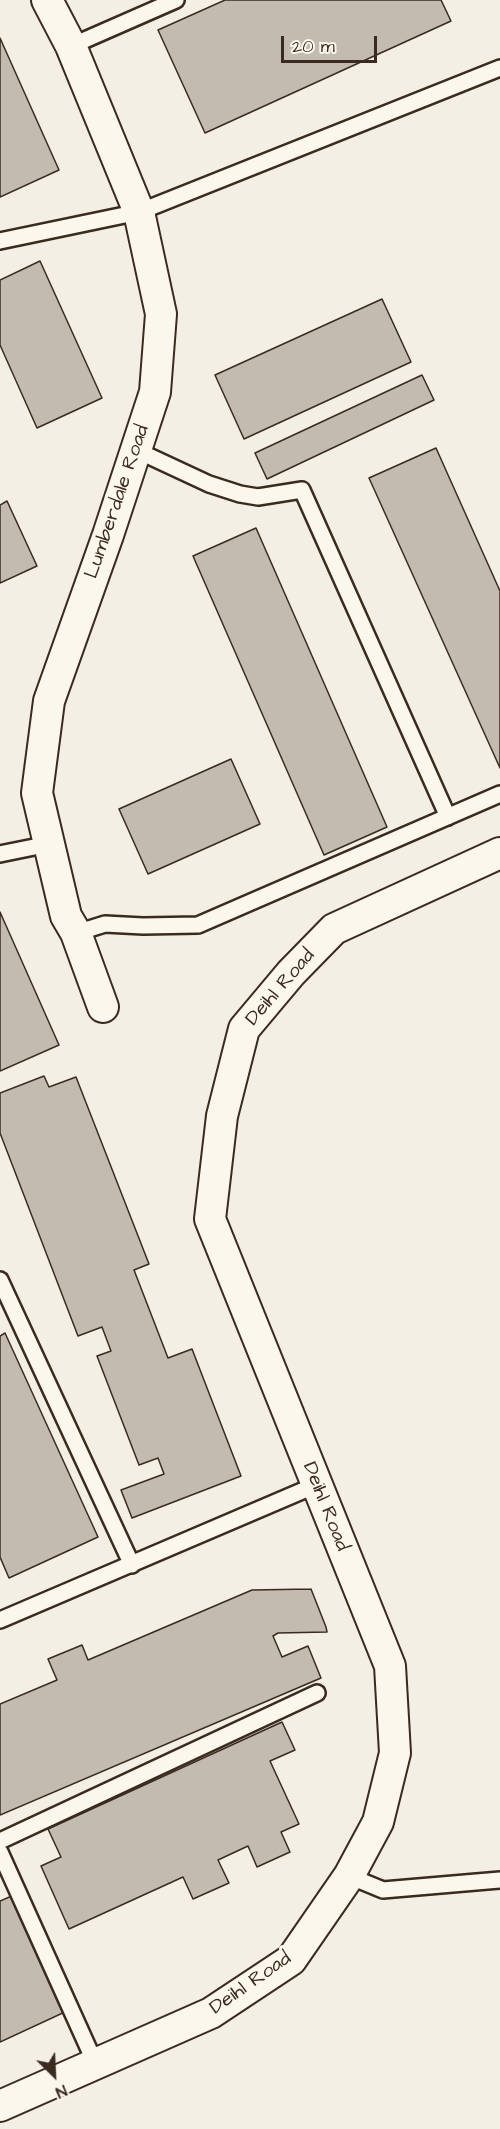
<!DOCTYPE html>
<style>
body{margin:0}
#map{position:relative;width:500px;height:2129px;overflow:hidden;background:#f3efe4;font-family:"Architects Daughter",sans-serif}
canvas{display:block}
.north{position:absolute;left:24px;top:2045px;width:60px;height:60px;-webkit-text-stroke:4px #fbf7ec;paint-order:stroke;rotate:156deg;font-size:16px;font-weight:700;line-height:24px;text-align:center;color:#3b2a1e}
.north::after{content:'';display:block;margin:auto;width:21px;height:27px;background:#3b2a1e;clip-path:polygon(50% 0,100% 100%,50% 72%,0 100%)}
.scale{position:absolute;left:281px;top:36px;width:96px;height:27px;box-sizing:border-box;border:3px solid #3b2a1e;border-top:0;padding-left:8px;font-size:18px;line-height:21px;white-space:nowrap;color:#3b2a1e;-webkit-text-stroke:4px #fbf7ec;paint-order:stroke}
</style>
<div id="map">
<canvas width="500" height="2129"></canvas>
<div class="north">N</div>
<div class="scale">20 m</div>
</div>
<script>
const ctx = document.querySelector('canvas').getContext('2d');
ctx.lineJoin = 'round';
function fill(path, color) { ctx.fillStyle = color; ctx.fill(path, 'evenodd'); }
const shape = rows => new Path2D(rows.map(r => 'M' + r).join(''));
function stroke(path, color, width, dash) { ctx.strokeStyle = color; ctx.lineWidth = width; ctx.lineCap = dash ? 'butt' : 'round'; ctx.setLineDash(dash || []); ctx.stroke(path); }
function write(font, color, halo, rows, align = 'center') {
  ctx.font = font + ' "Architects Daughter",sans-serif'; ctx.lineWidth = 6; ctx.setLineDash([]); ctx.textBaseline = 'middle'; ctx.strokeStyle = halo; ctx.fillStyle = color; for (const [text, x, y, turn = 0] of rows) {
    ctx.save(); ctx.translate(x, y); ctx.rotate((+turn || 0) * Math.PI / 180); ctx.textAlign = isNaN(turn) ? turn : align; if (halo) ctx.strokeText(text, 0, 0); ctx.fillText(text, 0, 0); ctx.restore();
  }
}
const building = shape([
 [225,0,441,0,451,21,205,133,158,30,225,0],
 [0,38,59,170,0,197,0,38],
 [40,261,102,398,37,428,0,345,0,280,40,261],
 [382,299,411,362,244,439,215,375,382,299],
 [422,375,434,400,267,479,255,453,422,375],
 [436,448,500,591,500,768,369,478,436,448],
 [7,501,37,566,0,583,0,505,7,501],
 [256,528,387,827,324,855,193,556,256,528],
 [231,759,260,824,148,874,119,809,231,759],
 [0,912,59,1045,0,1071,0,912],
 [44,1076,49,1087,76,1077,149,1264,134,1270,168,1358,192,1349,241,1476,132,1518,121,1490,164,1474,158,1458,139,1465,97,1356,111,1351,102,1327,78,1336,0,1133,0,1093,44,1076],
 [5,1333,98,1537,9,1578,0,1557,0,1336,5,1333],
 [311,1589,326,1627,327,1632,278,1633,273,1636,282,1657,308,1646,321,1678,0,1815,0,1704,57,1680,48,1659,82,1645,88,1660,252,1590,311,1589],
 [282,1722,295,1750,270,1761,299,1824,281,1832,290,1852,257,1867,248,1846,218,1860,229,1883,193,1899,183,1877,69,1929,41,1866,61,1857,48,1829,282,1722],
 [14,1895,67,2011,0,2042,0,1901,14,1895]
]);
fill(building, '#c3bbb0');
stroke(building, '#3b2a1e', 1.5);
const service = shape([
 [71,46,176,0],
 [0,241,139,212,500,68],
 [136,450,209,484,240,494,258,497,302,490,448,817],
 [0,854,49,844],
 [76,933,105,924,143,926,198,925,500,794],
 [0,1280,132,1565],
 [0,1620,316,1485],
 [0,1841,317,1693],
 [0,1852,96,2065],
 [349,1876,383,1890,500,1880]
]);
const minor = shape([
 [47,0,71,46,139,212,161,314,155,392,108,535,49,701,37,793,66,916,76,933,103,1007],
 [0,2106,211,2013,291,1960,349,1876,378,1822,395,1753,390,1666,210,1219,222,1116,244,1029,291,973,334,929,500,853]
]);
stroke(service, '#3b2a1e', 20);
stroke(minor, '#3b2a1e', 34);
stroke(service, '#fbf7ec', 15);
stroke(minor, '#fbf7ec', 30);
write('20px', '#3b2a1e', '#fbf7ec', [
 ["Lumberdale Road",118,502,-71],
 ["Deihl Road",281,988,-49],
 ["Deihl Road",325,1507,68],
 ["Deihl Road",251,1984,-35]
]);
</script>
